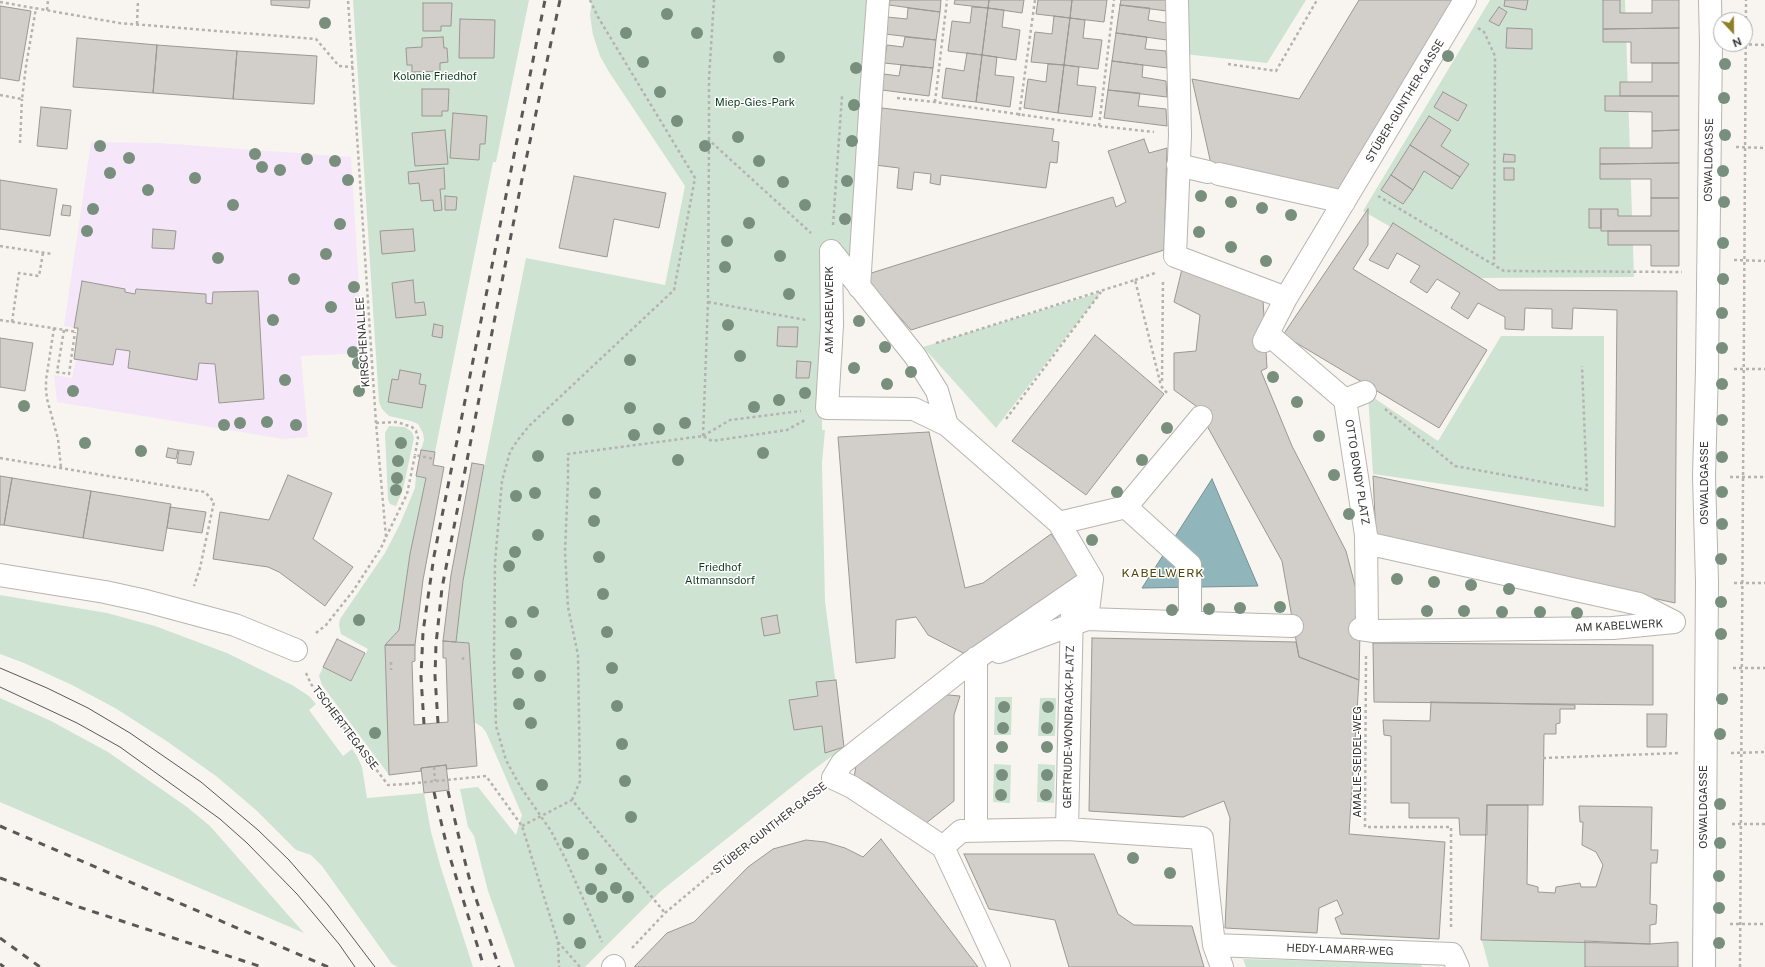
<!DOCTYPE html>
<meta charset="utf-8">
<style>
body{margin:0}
#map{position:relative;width:1765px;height:967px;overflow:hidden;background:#f8f5f0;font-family:"Public Sans",sans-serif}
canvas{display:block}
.north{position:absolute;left:1713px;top:12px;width:40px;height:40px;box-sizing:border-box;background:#fff;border:1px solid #afafae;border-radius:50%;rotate:158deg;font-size:11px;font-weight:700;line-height:16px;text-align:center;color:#383735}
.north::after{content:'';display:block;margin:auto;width:14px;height:18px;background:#8f8028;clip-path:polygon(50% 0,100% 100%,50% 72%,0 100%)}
</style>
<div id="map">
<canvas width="1765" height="967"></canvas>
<div class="north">N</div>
</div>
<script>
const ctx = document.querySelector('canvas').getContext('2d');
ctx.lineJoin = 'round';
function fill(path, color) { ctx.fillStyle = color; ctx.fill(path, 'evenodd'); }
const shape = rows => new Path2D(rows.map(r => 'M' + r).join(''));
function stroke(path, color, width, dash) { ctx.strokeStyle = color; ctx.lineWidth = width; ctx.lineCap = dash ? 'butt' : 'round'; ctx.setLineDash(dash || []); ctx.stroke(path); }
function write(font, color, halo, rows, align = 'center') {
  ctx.font = font + ' "Public Sans",sans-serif'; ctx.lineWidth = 3; ctx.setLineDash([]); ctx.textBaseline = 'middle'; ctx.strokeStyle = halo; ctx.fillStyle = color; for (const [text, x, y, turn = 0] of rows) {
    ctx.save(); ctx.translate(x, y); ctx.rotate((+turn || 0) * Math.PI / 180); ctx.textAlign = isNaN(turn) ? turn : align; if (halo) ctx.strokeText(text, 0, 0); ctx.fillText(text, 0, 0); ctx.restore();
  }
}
fill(shape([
 [91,142,159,143,351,157,363,353,301,356,308,437,284,439,57,402,54,375,72,378,76,360,74,359,78,328,64,326]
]), '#f5e6f9');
fill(shape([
 [353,0,529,0,496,162,493,162,435,452,421,450,424,440,423,433,418,424,411,421,389,416,382,409,379,402],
 [592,0,875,0,852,263,824,271,822,430,825,430,822,463,825,601,844,747,808,774,661,891,585,967,515,967,488,891,474,836,468,827,460,789,478,787,516,835,522,815,486,732,482,727,474,722,469,643,456,642,458,615,469,543,526,258,665,285,685,186,609,72,600,56,593,35,590,15],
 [1186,0,1306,0,1267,63,1184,54],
 [1490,0,1625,0,1634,277,1479,278,1363,211],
 [1101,292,996,428,923,347],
 [1501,336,1604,336,1604,507,1373,474,1368,394,1438,441],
 [389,426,405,427,412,432,414,438,403,489,396,506,390,504,388,500,385,433],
 [416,476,426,478,410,554,399,630,385,645,389,775,322,685,319,676,323,667,351,681,368,649,341,634,339,625,340,619,385,553,400,524,415,488],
 [0,595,107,613,155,626,227,653,292,685,309,696,316,704,309,710,343,756,352,749,357,756,362,767,367,798,424,793,431,832,441,868,473,967,398,967,392,964,322,866,311,855,296,850,256,810,216,776,165,740,115,708,72,685,24,663,0,654],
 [995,697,1012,697,1011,735,994,735],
 [0,698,51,721,108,752,187,807,210,826,304,933,0,802],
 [1040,698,1056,698,1055,736,1038,736],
 [994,764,1011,765,1010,803,993,802],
 [1038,764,1055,765,1054,803,1037,802],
 [1482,941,1585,941,1585,967,1489,967],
 [1243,959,1420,963,1422,967,1246,967]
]), '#cee3d2');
const water = shape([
 [1212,479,1258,586,1142,588,1212,479]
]);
fill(water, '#90b6bb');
stroke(water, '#769093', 1);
const building = shape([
 [271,0,310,0,309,8,271,5,271,0],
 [890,0,941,0,940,12,889,5,890,0],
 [955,0,989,0,988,8,954,4,955,0],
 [989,0,1024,0,1022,13,988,8,989,0],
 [1038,0,1072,0,1070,18,1036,14,1038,0],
 [1072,0,1107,0,1104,22,1070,18,1072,0],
 [1121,0,1167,0,1167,11,1120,5,1121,0],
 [1359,0,1454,0,1338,190,1211,164,1192,79,1299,99,1359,0],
 [1505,0,1528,0,1526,10,1504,6,1505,0],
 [1603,0,1620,0,1620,13,1652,13,1652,0,1679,0,1679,28,1603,29,1603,0],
 [423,3,452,3,451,26,441,26,441,31,423,31,423,3],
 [1120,5,1150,8,1148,20,1167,23,1167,40,1116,33,1120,5],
 [0,6,31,11,19,81,0,78,0,6],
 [972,7,988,8,982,55,948,51,952,21,970,23,972,7],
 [1499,7,1507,12,1499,26,1489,21,1499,7],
 [908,8,940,12,936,40,885,34,887,17,907,19,908,8],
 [988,8,1004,10,1002,27,1020,30,1016,60,982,55,988,8],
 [1054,16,1070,18,1064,65,1031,62,1035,32,1052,34,1054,16],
 [1070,18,1085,20,1083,38,1102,40,1098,69,1064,65,1070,18],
 [460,19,495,20,494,58,459,58,460,19],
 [1507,28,1532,29,1532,49,1506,48,1507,28],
 [1679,28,1679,63,1631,63,1631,42,1603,42,1603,29,1679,28],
 [1116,33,1147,37,1145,49,1166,51,1167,68,1112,61,1116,33],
 [443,37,444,48,447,48,448,62,440,63,440,71,412,72,412,65,407,65,406,48,422,47,422,38,443,37],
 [905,37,936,40,933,68,884,63,887,45,903,47,905,37],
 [77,38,157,45,153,93,73,87,77,38],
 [157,45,237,51,233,99,153,93,157,45],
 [237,51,317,56,314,104,233,99,237,51],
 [967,53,982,55,976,102,942,98,946,68,964,71,967,53],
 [982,55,997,57,995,75,1014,77,1010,107,976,102,982,55],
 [1112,61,1143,65,1142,77,1166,81,1167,97,1108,90,1112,61],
 [1652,63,1679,63,1679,96,1620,96,1620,82,1652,82,1652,63],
 [1048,64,1064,65,1058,113,1024,108,1028,79,1046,82,1048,64],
 [901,65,933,68,929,96,882,90,884,74,899,76,901,65],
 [1064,65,1079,67,1077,85,1096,87,1092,117,1058,113,1064,65],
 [422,89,449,89,448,111,442,111,442,116,422,116,422,89],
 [1108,90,1140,93,1138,106,1166,109,1167,126,1104,118,1108,90],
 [1443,92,1467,105,1458,121,1434,107,1443,92],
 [1605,96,1679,96,1679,130,1652,131,1652,112,1605,111,1605,96],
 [41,107,71,110,67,149,37,146,41,107],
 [882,108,1054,129,1052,141,1059,142,1057,163,1050,162,1046,188,941,175,940,185,930,183,931,174,914,172,912,190,897,188,899,168,875,165,882,108],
 [453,113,487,116,485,144,480,144,479,160,450,158,453,113],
 [1429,116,1451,130,1441,146,1469,164,1460,177,1410,145,1429,116],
 [445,130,448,164,415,166,412,133,445,130],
 [1679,130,1679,163,1600,164,1600,148,1652,148,1652,131,1679,130],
 [1144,139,1149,153,1167,148,1164,250,911,330,879,294,872,297,865,275,1113,197,1116,207,1126,202,1108,151,1144,139],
 [1410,145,1460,177,1452,189,1424,171,1413,190,1391,175,1410,145],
 [1504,154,1515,155,1515,162,1503,162,1504,154],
 [1679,163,1679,198,1651,198,1651,179,1600,179,1600,164,1679,163],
 [444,168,445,189,440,189,442,210,434,211,433,200,421,201,419,183,409,184,408,172,444,168],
 [1504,168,1514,168,1514,180,1504,180,1504,168],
 [1391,175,1413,190,1403,204,1381,190,1391,175],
 [574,176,666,193,659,228,614,219,607,257,559,248,574,176],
 [0,180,57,189,50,236,0,229,0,180],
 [445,196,457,197,456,210,445,210,445,196],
 [1651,198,1679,198,1679,231,1601,231,1601,209,1618,209,1618,216,1651,216,1651,198],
 [63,205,71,206,70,216,61,215,63,205],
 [1368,209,1368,245,1353,269,1487,350,1439,428,1283,335,1368,209],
 [1589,209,1601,209,1601,228,1589,228,1589,209],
 [1393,223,1499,290,1677,291,1675,603,1376,537,1373,476,1615,527,1617,310,1573,308,1572,329,1552,328,1552,309,1525,308,1524,330,1505,329,1505,317,1478,303,1468,319,1451,308,1460,293,1437,279,1427,293,1410,282,1420,266,1397,253,1388,269,1369,260,1393,223],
 [153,229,176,231,174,249,152,248,153,229],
 [413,229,415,251,382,254,380,231,413,229],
 [1608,231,1679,231,1679,266,1651,266,1651,245,1608,245,1608,231],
 [1183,265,1263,300,1267,368,1261,371,1292,446,1346,551,1357,593,1360,629,1359,680,1299,657,1282,561,1196,406,1174,390,1174,353,1196,351,1200,315,1174,302,1183,265],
 [413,280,415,303,424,302,426,315,396,318,392,283,413,280],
 [82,281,125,289,125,292,135,294,136,289,206,294,206,303,212,304,213,292,258,291,264,399,219,403,215,364,199,363,197,380,128,368,130,351,116,349,113,365,74,359,78,328,74,328,82,281],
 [434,324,443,326,442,338,432,336,434,324],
 [778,327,798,327,797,347,777,346,778,327],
 [1095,335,1164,394,1086,495,1012,441,1095,335],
 [0,338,33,343,25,391,0,387,0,338],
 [797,361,811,362,809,378,796,378,797,361],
 [400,370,421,374,419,384,426,385,422,408,388,402,392,379,398,380,400,370],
 [929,432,965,588,983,583,1051,534,1080,573,969,656,928,635,916,617,896,620,895,658,856,663,838,437,929,432],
 [168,448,178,450,176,459,166,457,168,448],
 [179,450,194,452,191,465,177,463,179,450],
 [421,450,435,452,433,465,444,467,423,580,415,645,385,645,399,630,410,554,426,478,416,476,421,450],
 [472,463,484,465,463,581,456,642,443,641,451,575,472,463],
 [288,475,332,493,313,539,353,567,325,606,279,572,268,567,213,559,220,512,269,520,288,475],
 [0,476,12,478,4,525,0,525,0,476],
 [12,478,91,491,83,538,4,525,12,478],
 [91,491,171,504,163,551,83,538,91,491],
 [170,507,206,512,202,533,167,528,170,507],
 [777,615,780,633,764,636,761,618,777,615],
 [1092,638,1296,642,1299,657,1359,680,1349,834,1445,842,1439,939,1341,934,1335,918,1343,914,1337,900,1319,908,1317,933,1225,928,1230,818,1224,801,1183,817,1089,811,1092,638],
 [337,639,365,653,351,681,323,667,337,639],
 [443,641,469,643,477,766,447,769,446,765,421,768,421,771,389,775,385,645,415,645,415,661,412,662,414,725,448,722,446,658,443,658,443,641],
 [1373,643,1653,645,1653,705,1374,702,1373,643],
 [836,680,844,747,825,753,822,726,794,730,789,700,818,696,816,682,836,680],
 [937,694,960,696,954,715,954,801,925,824,868,783,854,779,857,758,937,694],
 [1431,702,1575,705,1575,709,1560,709,1560,723,1556,724,1556,734,1544,734,1543,805,1487,805,1487,835,1460,835,1459,818,1409,818,1409,803,1391,803,1391,736,1384,735,1383,720,1430,721,1431,702],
 [1647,714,1667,714,1666,747,1647,747,1647,714],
 [446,765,449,790,424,793,421,768,446,765],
 [1487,805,1528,805,1527,884,1538,887,1538,892,1555,893,1556,887,1580,883,1581,887,1596,887,1603,865,1596,852,1582,845,1583,822,1580,822,1579,806,1652,807,1651,850,1658,850,1657,863,1651,863,1650,904,1657,905,1656,924,1650,925,1650,944,1481,940,1487,805],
 [881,839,978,967,634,967,667,933,694,922,748,867,773,849,806,840,825,842,845,848,863,857,881,839],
 [964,854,1094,854,1118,914,1134,925,1192,926,1204,967,1069,967,1055,920,989,909,964,854],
 [1585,941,1650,944,1678,942,1678,967,1585,967,1585,941]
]);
fill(building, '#d2ceca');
stroke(building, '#9b9793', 1);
stroke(shape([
 [1201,417,1264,341],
 [1292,626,1360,629]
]), '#d2cfcb', 22, [22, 11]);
const minor = shape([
 [1177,0,1180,135,1175,256,1286,298],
 [1178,165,1208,172],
 [1219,174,1344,202],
 [859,287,871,96,878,0],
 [1268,334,1345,400,1366,535,1367,629],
 [1264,341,1286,298,1465,0],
 [1345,400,1365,392],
 [947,425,937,391,915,356,831,251,832,325,827,408,914,409,947,425,1059,523,1092,579,1087,619],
 [1126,507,1190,565,1190,622],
 [1059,523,1126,507,1201,417],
 [1366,545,1375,545,1639,604,1674,622],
 [0,575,105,592,146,601,235,625,296,650],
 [1360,629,1374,631,1613,628,1674,622],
 [999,652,1087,619,1292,626],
 [1067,829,1072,611],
 [976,830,976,658],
 [943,847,852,787,833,778,842,763,968,664,1092,579],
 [1214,945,1222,967],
 [613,967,614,966],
 [999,967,943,847,961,831,1067,829,1202,838,1214,945,1452,954,1458,967],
 [1704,967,1707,582,1704,476,1707,369,1711,44,1710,0]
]);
stroke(minor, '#b8b5b0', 24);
stroke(shape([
 [590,0,598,17,695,178,674,290,529,426,517,441,510,452,502,481,495,562,494,656,496,726,506,760,520,786,551,831,567,862,602,942],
 [0,2,119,23,316,39,339,66,353,67],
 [47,10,48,0],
 [137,24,138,0],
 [1478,28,1484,32,1495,56,1494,264],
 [1737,44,1765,45],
 [1228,64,1276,71,1317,0],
 [0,95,22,99,26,66,36,8],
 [897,98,935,102,1099,126,1154,132],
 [935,102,947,0],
 [1019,116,1035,0],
 [1099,126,1114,0],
 [709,140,709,78,714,0],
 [20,143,22,99],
 [1736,147,1765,148],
 [1378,196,1504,271,1682,272],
 [833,225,842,96],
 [0,246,52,254],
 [1734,260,1765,261],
 [1135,280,1155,273],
 [708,302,806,320],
 [0,320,78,332],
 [12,322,19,273,39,276,43,253],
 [54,328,46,380,46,390,47,399,58,439,61,468],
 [64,330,57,372,69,374,75,332],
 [936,343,1135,280,1161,386,1167,393],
 [1734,369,1765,369],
 [1162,381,1163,280],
 [1385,409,1455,466,1587,490,1582,366],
 [1006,419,1101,292],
 [376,423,397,422,412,427,416,431,418,438,415,455],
 [703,436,708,302,709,140,811,233],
 [703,436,730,420,801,411],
 [0,458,205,492,214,502,200,568,194,586],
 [1730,477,1765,477],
 [386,537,407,494,415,455,434,459],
 [1734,583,1765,583],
 [316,633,326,625,353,591,381,548,386,537,376,423,348,0],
 [1366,656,1365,827,1451,827,1451,929],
 [463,657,463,663],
 [391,662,391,670],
 [1733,668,1765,668],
 [306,673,311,684,388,785,406,784],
 [1731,753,1765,752],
 [1543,758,1680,753],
 [434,767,435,781],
 [477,777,486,776,522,826,558,942,559,967],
 [572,800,580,781,578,655,568,607,565,552,568,479,568,454,703,436,712,441,787,430,805,420],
 [1732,824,1765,824],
 [522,826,572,800,665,913],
 [1730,924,1765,924],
 [558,942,580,967],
 [632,948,665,913,739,851,813,793],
 [1740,967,1746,0]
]), '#b5b3af', 2.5, [3, 3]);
stroke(minor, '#fff', 22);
stroke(shape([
 [0,668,47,688,88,708,130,733,201,782,258,830,289,860,328,905,375,967],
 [0,687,77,723,120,747,220,819,247,843,297,894,339,944,355,967]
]), '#5a5856', 1);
stroke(shape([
 [438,723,435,676,436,644,442,588,523,174,560,0],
 [424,724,421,677,423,632,434,556,545,0],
 [448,791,461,846,470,881,499,967],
 [434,792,448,851,484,967],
 [0,826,328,967],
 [0,878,79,907,262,967],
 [0,938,40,967],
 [0,964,4,967]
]), '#5a5856', 3, [7, 7]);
stroke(shape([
 [406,784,477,777]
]), '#b5b3af', 2.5, [3, 3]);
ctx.fillStyle = '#778f7c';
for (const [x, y] of [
 [667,14],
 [325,23],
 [626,33],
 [697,33],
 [1448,56],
 [779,57],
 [643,62],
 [1725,64],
 [856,68],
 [660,92],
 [1724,98],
 [854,105],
 [677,121],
 [1725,135],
 [738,137],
 [852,141],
 [100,146],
 [705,146],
 [255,154],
 [129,158],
 [307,159],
 [335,161],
 [759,161],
 [262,167],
 [280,170],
 [1723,171],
 [110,173],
 [195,178],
 [348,180],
 [847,181],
 [783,182],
 [148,190],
 [1201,196],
 [1231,202],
 [1724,202],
 [233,205],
 [805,205],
 [1262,208],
 [93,209],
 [1291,215],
 [845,219],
 [749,223],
 [340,224],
 [87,231],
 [1199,232],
 [727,241],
 [1723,243],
 [1231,247],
 [326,254],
 [780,256],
 [218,258],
 [1266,261],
 [725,267],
 [294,279],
 [1723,279],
 [354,287],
 [789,294],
 [331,307],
 [1722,313],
 [273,320],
 [859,321],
 [728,325],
 [885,347],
 [1722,348],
 [353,352],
 [740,356],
 [630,360],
 [358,363],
 [854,368],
 [911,372],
 [1273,377],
 [285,380],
 [887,384],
 [1722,384],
 [73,391],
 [359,391],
 [805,393],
 [779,400],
 [1297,402],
 [24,406],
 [754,407],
 [630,408],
 [568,420],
 [1722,420],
 [267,422],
 [240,423],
 [685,423],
 [224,425],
 [296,425],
 [1167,428],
 [659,429],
 [634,435],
 [1319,436],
 [85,443],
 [401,443],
 [141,451],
 [763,453],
 [538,456],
 [1722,457],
 [678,460],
 [1142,460],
 [398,461],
 [1334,475],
 [397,478],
 [396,490],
 [1117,492],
 [1722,492],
 [535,493],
 [595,493],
 [516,496],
 [1349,514],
 [594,521],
 [1722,524],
 [538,535],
 [1092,540],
 [515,552],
 [599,557],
 [1721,559],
 [509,566],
 [1397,579],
 [1434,582],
 [1471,585],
 [1509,589],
 [603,594],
 [1721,602],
 [1280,607],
 [1240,608],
 [1209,609],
 [1172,610],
 [1427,611],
 [1464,611],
 [533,612],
 [1502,612],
 [1540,612],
 [1577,613],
 [359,620],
 [511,622],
 [607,632],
 [1721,634],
 [516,654],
 [612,668],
 [518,673],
 [540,676],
 [1722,699],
 [519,704],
 [617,706],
 [1004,707],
 [1048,707],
 [531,723],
 [1003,728],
 [1047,728],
 [375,733],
 [1720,734],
 [622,744],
 [1002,747],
 [1047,747],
 [1002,775],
 [1047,775],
 [625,781],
 [542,785],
 [1001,795],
 [1046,795],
 [1720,804],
 [631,817],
 [568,843],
 [1720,843],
 [583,854],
 [1133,858],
 [601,869],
 [1170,873],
 [1719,876],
 [616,888],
 [591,889],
 [602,897],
 [628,897],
 [1719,908],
 [569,919],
 [580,943],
 [1719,943]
]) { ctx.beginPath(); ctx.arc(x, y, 6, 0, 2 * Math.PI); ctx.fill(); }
write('11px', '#0e3c1e', '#fff', [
 ["Kolonie Friedhof",435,77],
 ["Miep-Gies-Park",755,103],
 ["Friedhof",720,568],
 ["Altmannsdorf",720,581]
]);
write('11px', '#383735', '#fff', [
 ["STÜBER-GUNTHER-GASSE",1405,101,-59],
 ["OSWALDGASSE",1709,160,-89],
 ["AM KABELWERK",830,310,-90],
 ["KIRSCHENALLEE",363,342,-94],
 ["OTTO BONDY PLATZ",1357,472,81],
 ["OSWALDGASSE",1705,483,-90],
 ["AM KABELWERK",1619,626,-3],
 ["GERTRUDE-WONDRACK-PLATZ",1069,727,-89],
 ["TSCHERTTEGASSE",345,728,53],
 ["AMALIE-SEIDEL-WEG",1358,762,-90],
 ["OSWALDGASSE",1704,807,-90],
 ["STÜBER-GUNTHER-GASSE",770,828,-38],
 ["HEDY-LAMARR-WEG",1340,950,2]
]);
ctx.letterSpacing = '1px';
write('12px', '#504603', '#fff', [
 ["KABELWERK",1163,573]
]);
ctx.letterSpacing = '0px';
</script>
